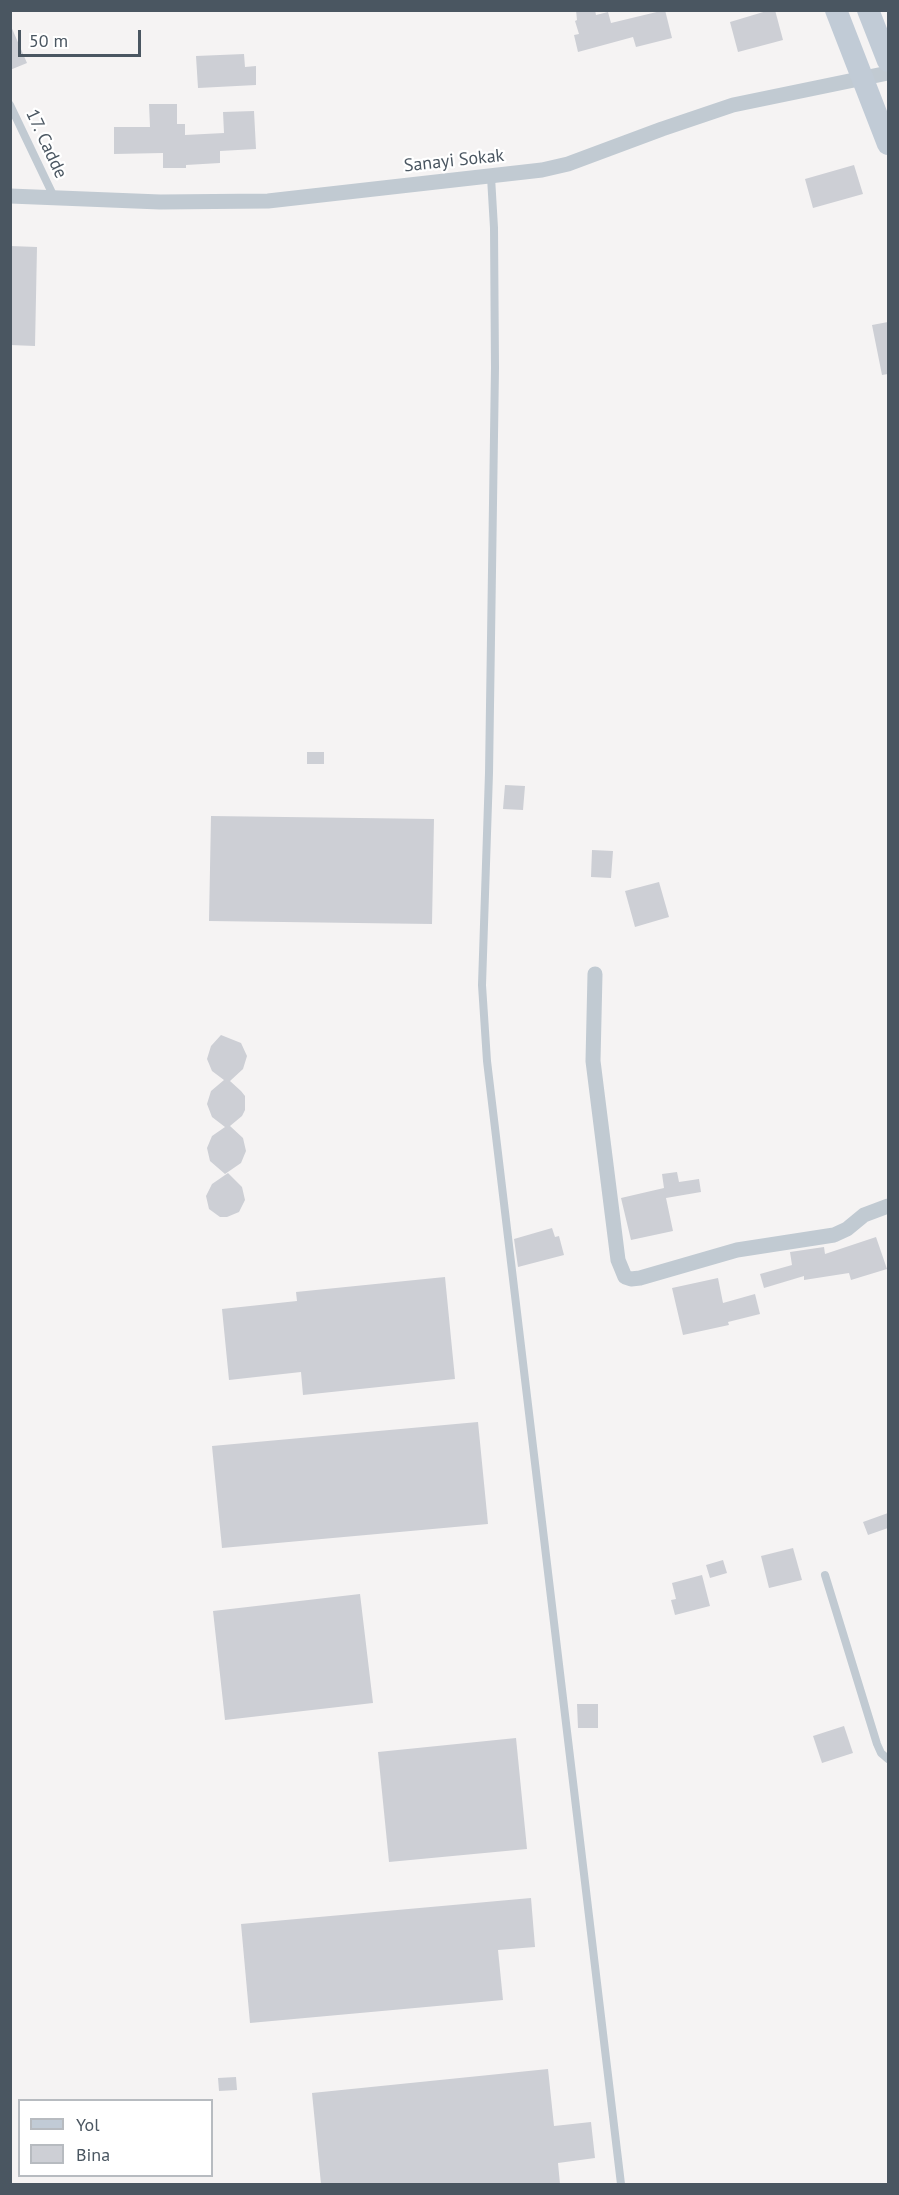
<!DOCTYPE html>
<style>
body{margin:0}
#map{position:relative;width:899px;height:2195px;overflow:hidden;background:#f5f3f3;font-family:"PT Sans",sans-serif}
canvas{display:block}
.frame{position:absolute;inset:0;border:12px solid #4a5661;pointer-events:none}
.legend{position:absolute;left:18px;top:2099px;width:195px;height:78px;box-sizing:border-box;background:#fff;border:2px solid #b7bbc0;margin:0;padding:8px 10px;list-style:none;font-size:18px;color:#4a5661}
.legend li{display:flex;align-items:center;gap:12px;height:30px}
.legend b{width:30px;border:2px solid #b7bbc0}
.scale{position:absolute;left:18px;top:30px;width:123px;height:27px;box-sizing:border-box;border:3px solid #4a5661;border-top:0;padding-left:8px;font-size:18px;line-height:21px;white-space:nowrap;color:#4a5661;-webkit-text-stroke:4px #fff;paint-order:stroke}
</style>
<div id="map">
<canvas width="899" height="2195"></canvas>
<div class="frame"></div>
<ul class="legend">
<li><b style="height:8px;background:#c1cbd6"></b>Yol</li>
<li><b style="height:16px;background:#cdcfd5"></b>Bina</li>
</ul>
<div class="scale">50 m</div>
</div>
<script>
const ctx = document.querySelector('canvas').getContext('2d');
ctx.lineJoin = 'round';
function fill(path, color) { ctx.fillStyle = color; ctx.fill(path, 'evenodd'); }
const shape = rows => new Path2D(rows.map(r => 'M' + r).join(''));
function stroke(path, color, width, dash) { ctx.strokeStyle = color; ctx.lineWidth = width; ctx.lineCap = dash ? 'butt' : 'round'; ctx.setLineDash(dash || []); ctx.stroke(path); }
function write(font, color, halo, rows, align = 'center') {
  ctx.font = font + ' "PT Sans",sans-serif'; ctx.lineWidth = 4.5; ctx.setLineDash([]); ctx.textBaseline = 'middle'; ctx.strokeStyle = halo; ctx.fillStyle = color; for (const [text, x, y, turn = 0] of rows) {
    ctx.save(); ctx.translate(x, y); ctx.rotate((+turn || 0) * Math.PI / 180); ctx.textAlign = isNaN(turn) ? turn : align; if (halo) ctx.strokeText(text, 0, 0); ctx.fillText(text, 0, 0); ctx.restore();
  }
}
fill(shape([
 [576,10,595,10,596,15,608,12,611,23,665,10,672,38,636,47,633,37,578,52,574,35,579,34,575,21,577,20],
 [770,10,775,10,783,40,738,52,730,22],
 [10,24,27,63,10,70],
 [244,54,245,67,256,66,256,85,198,88,196,56],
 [149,104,177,104,177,124,185,124,185,135,224,133,223,112,254,111,256,149,220,151,220,163,186,165,186,168,163,168,163,153,114,154,114,127,150,127],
 [854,165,863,194,813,208,805,179],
 [10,246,37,247,35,346,10,345],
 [888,322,888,374,882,375,872,325],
 [307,752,324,752,324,764,307,764],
 [505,785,525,786,523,810,503,809],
 [211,816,434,819,432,924,209,921],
 [592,850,613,851,611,878,591,877],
 [659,882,669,917,635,927,625,891],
 [221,1035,241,1043,247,1056,243,1069,230,1081,241,1091,245,1096,245,1110,242,1116,230,1126,243,1138,246,1151,241,1163,225,1174,210,1161,207,1148,212,1136,225,1127,212,1117,207,1104,211,1091,224,1080,212,1071,207,1059,211,1046],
 [677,1172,679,1182,699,1179,701,1192,666,1198,673,1231,631,1240,621,1198,664,1188,662,1174],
 [228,1173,242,1187,245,1200,239,1212,227,1217,220,1217,209,1209,206,1196,212,1184],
 [552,1228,555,1237,559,1236,564,1255,518,1267,514,1239],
 [876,1237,887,1269,851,1280,849,1273,804,1280,804,1276,764,1288,760,1274,792,1265,790,1252,824,1247,825,1254],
 [445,1277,455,1379,303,1395,301,1372,229,1380,222,1309,297,1301,296,1292],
 [718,1278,723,1303,755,1294,760,1314,728,1322,729,1325,683,1335,672,1288],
 [478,1422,488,1524,222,1548,212,1446],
 [888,1513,888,1528,868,1535,863,1522],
 [793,1548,802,1580,769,1588,761,1556],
 [723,1560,727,1573,710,1578,706,1565],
 [702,1575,710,1606,675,1615,671,1600,676,1599,672,1583],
 [360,1594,373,1703,225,1720,213,1611],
 [577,1704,598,1704,598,1728,578,1728],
 [844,1726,853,1753,822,1763,813,1736],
 [516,1738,527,1849,389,1862,378,1752],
 [531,1898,535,1947,498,1950,503,2000,250,2023,241,1924],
 [548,2069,554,2126,591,2122,595,2158,558,2163,560,2184,321,2184,312,2093],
 [236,2077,237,2090,219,2091,218,2078]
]), '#cdcfd5');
stroke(shape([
 [10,105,54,197],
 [491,177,494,228,495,368,489,773,482,985,487,1061,621,2184],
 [825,1575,877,1744,881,1753,888,1759]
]), '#c1cad2', 8);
stroke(shape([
 [10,196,160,202,268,201,542,170,568,164,662,129,733,105,888,73],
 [595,974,593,1061,618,1260,625,1277,631,1279,640,1278,737,1250,834,1235,847,1229,864,1215,888,1206]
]), '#c1cad2', 15);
stroke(shape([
 [836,10,888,144],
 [868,10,888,61]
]), '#c1cbd6', 22);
write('18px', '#4a5661', '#fff', [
 ["17. Cadde",46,144,65],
 ["Sanayi Sokak",454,161,-6]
]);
</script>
